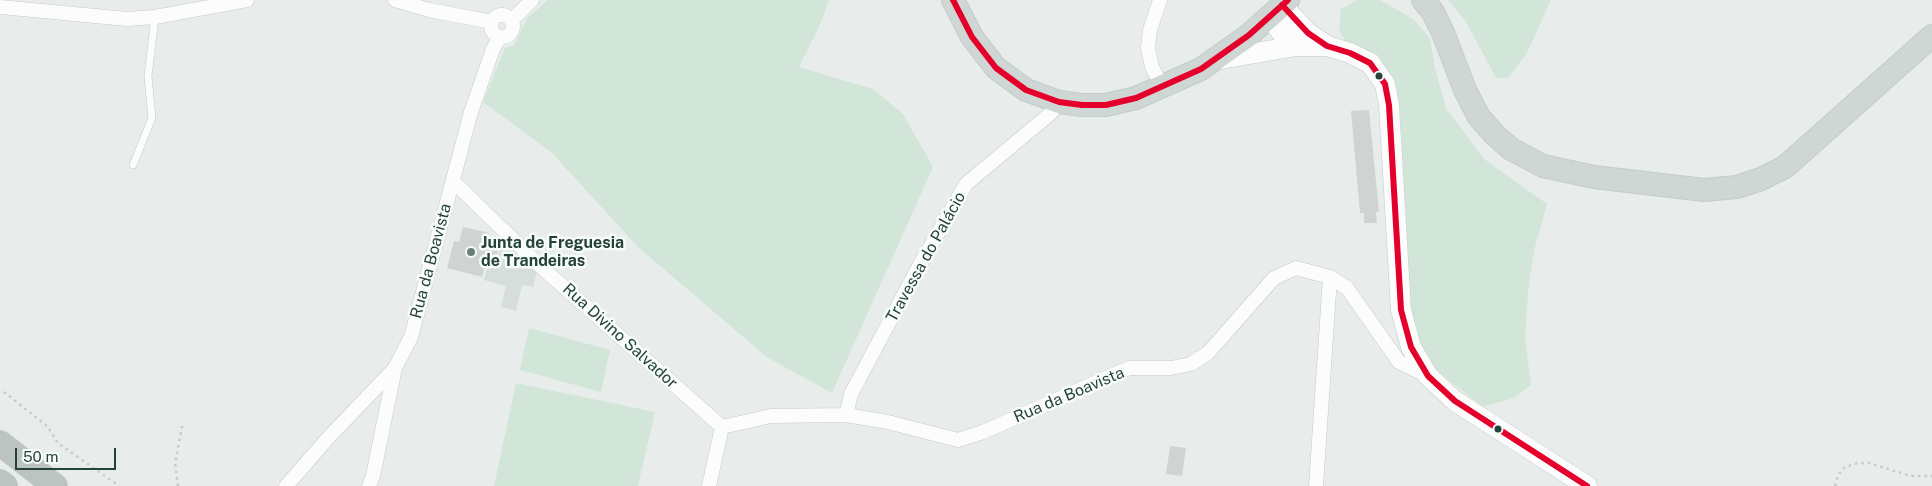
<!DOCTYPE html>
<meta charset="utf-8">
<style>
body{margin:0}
#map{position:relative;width:1932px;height:486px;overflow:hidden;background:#e8edeb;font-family:"Public Sans",sans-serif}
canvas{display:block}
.scale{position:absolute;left:15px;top:448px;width:101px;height:22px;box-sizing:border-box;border:2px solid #24423a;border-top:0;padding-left:6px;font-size:15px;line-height:18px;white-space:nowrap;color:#24423a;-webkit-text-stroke:4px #f7fbf9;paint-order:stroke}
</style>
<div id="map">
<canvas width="1932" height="486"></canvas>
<div class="scale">50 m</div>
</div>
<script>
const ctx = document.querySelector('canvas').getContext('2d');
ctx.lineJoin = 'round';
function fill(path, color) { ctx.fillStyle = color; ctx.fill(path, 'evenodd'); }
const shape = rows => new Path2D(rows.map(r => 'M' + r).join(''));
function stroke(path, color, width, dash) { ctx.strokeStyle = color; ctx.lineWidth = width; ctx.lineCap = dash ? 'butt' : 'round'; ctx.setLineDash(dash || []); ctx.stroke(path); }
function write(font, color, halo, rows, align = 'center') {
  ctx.font = font + ' "Public Sans",sans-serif'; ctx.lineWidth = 5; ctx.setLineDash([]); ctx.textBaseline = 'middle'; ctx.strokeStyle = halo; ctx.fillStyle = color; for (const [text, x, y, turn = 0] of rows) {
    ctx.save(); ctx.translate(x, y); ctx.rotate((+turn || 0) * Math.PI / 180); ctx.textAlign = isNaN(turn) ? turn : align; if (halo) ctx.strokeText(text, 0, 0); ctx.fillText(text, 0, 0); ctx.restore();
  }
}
fill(shape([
 [502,240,510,242,538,268,533,287,522,285,516,311,501,307,506,286,484,280,488,264,496,265]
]), '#d6dedb');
fill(shape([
 [548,0,829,0,820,25,799,67,873,89,903,114,933,167,832,393,768,358,639,248,551,152,483,102,505,48,514,45,527,18],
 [1357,0,1380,0,1413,19,1430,38,1435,68,1446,108,1484,159,1547,204,1535,247,1529,282,1525,336,1531,385,1514,398,1483,407,1435,369,1413,333,1407,288,1401,125,1396,84,1377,54,1346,44,1339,29,1341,9],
 [1448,0,1551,0,1527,53,1508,78,1496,78,1465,20],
 [529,328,610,350,601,392,520,370],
 [516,383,655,412,638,486,494,486]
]), '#d1e6d8');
fill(shape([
 [1369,110,1379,212,1376,212,1377,223,1364,223,1364,213,1360,213,1351,111],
 [463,227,489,233,487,238,500,241,495,263,486,261,482,277,447,268,454,241,459,242],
 [1170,446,1186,448,1182,476,1166,474]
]), '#cfd4d2');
const lane = shape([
 [133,165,152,118,148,76,155,17]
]);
const street = shape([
 [395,0,429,10,492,22],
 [1160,0,1150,30,1148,48,1152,67,1162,86],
 [0,7,127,19,155,17,247,0],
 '491 26a11 11 0 1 1 22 0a11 11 0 1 1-22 0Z',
 [511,21,532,0],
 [453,181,540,266,722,427],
 [846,415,851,394,918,268,966,184,1051,113,1059,102],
 [286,486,328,438,394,369],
 [369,486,373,476,395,368,411,337,471,112,493,49,500,37],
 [709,486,722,427,771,416,846,415,888,422,958,440,983,432,1129,368,1171,368,1191,364,1208,353,1274,278,1296,268,1330,277,1347,288,1399,362,1428,376],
 [1316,486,1330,277]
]);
const secondary = shape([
 [1282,5,1308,33,1327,46,1350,53,1370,63,1385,84,1389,105,1401,310,1411,347,1428,376,1455,401,1587,486],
 [1270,17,1280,31,1296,46],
 [1215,60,1296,46,1327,46]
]);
const primary = shape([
 [953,0,972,37,996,68,1026,90,1059,102,1082,105,1106,105,1136,98,1201,69,1249,35,1288,0],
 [1423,0,1433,12,1444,35,1465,90,1479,117,1495,135,1511,149,1543,166,1594,177,1704,190,1737,187,1761,179,1785,167,1932,36]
]);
const highway = shape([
 [0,443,55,486],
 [0,482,5,486]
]);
stroke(lane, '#c5cac8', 8);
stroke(street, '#c5cac8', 15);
stroke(secondary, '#c3cbc8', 21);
stroke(primary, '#c3ccc9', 24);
stroke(highway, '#c3ccc9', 26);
stroke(shape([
 [4,392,47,426,58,443,119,486],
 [178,486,175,463,183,422],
 [1835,486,1838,475,1845,467,1858,463,1869,463,1911,476,1932,476]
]), '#c3ccca', 2.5, [2.5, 4]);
stroke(lane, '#fcfcfc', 7);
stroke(street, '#fcfcfc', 14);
stroke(secondary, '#fcfcfc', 20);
stroke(primary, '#cfd7d5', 22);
stroke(highway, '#bcc4c2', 25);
stroke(shape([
 [953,0,972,37,996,68,1026,90,1059,102,1082,105,1106,105,1136,98,1201,69,1249,35,1288,0],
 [1282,5,1308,33,1327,46,1350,53,1370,63,1385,84,1389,105,1401,310,1411,347,1428,376,1455,401,1587,486]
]), '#e4002b', 6);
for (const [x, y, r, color] of [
 [1379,76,4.5,"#24423a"],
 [471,252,5,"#697e78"],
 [1498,429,4.5,"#24423a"]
]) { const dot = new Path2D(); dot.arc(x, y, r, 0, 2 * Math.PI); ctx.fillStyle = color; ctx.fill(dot); stroke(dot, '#f7fbf9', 2); }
write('bold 16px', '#24423a', '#f7fbf9', [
 ["Junta de Freguesia",481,243],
 ["de Trandeiras",481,261]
], 'left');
write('16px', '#24423a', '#f7fbf9', [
 ["Travessa do Palácio",926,257,-61],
 ["Rua da Boavista",431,261,-75],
 ["Rua Divino Salvador",620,336,42],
 ["Rua da Boavista",1069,395,-23]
]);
</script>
